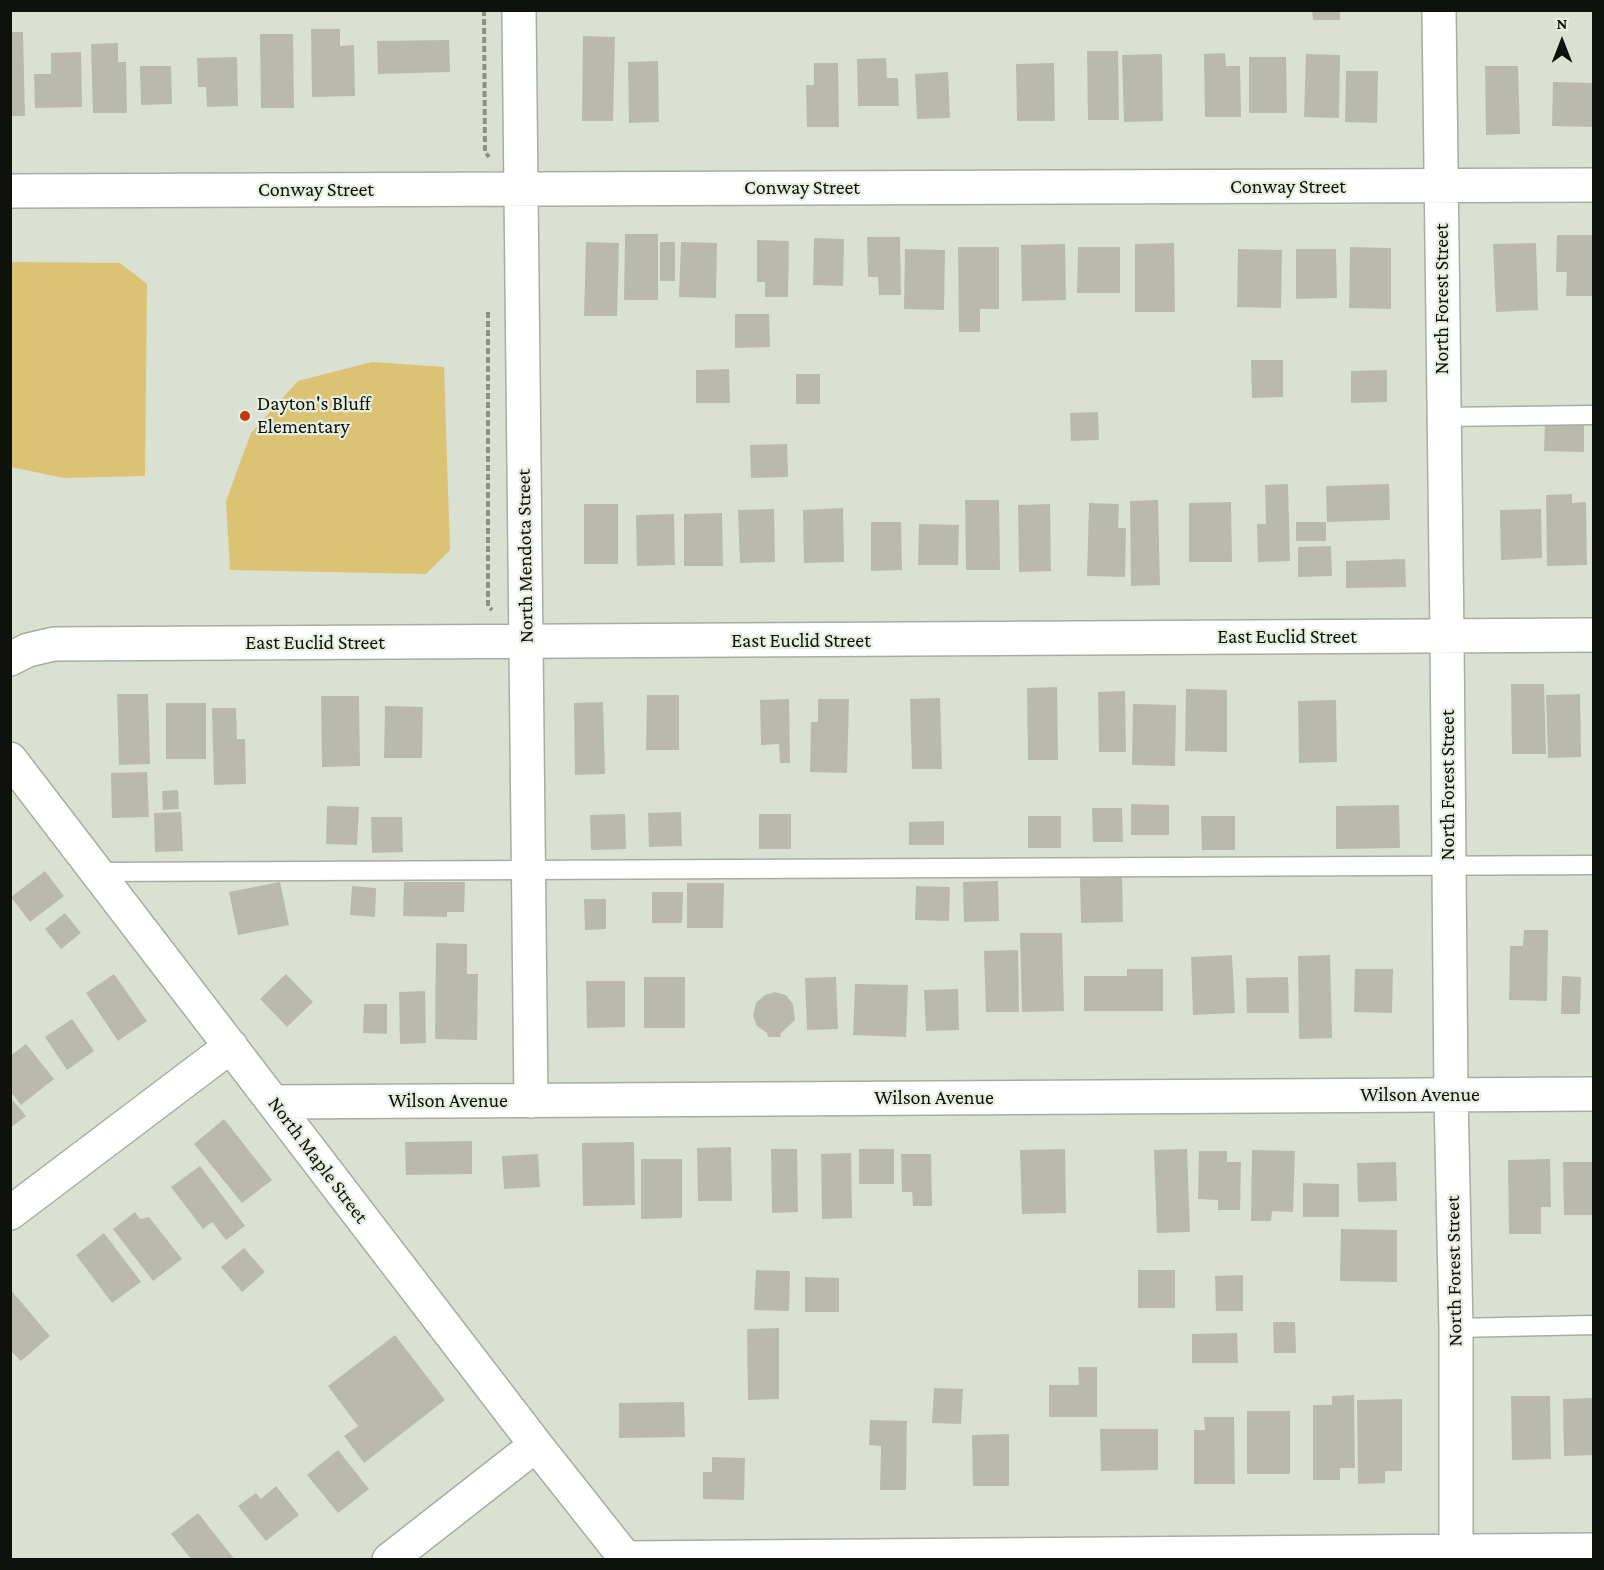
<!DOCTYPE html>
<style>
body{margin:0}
#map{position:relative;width:1604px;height:1570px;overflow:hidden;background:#dae1d3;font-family:"Crimson Pro",serif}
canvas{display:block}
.frame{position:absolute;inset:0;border:12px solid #0f110c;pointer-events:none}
.north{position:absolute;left:1532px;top:12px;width:60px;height:60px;-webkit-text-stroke:4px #e7eee0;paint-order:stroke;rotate:0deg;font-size:16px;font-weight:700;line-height:24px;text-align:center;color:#0f110c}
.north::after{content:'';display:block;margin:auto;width:21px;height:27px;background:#0f110c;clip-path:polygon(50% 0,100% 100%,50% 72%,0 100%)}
</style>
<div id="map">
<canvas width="1604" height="1570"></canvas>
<div class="frame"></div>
<div class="north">N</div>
</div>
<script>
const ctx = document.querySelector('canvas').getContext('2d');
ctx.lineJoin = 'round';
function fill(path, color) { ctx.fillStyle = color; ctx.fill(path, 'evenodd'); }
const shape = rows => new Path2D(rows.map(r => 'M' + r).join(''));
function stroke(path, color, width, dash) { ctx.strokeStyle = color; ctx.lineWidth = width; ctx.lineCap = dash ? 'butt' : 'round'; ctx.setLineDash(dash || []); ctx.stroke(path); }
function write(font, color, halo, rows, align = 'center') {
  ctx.font = font + ' "Crimson Pro",serif'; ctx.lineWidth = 4.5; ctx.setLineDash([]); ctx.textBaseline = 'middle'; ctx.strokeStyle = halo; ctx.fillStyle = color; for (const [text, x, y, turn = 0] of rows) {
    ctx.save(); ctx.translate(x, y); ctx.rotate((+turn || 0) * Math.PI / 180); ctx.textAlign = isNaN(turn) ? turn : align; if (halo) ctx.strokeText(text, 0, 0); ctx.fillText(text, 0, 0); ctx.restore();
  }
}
fill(shape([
 [10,262,120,263,147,284,145,476,64,478,11,467],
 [372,362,444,367,450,550,426,574,230,570,226,501,251,433,298,381]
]), '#dcc273');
fill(shape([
 [1312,10,1340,10,1340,20,1313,20],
 [311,29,340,29,340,46,354,45,355,96,312,97],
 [10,32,23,32,25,116,10,116],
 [260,34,293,34,294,108,261,108],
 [583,36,615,37,613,121,582,121],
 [449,40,450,72,378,74,377,41],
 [118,43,118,62,126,62,127,113,93,113,91,44],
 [1087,51,1118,51,1119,120,1088,120],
 [81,52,82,107,35,108,34,74,51,74,51,53],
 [1225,53,1226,66,1240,66,1241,117,1205,117,1204,54],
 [1162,54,1163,121,1124,122,1122,55],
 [1306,54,1340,55,1339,118,1304,117],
 [237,57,238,106,207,107,206,87,198,87,197,58],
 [1249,57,1286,57,1287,113,1249,113],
 [886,58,887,78,898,78,899,106,858,106,857,59],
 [658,61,659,122,629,123,628,62],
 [814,63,838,63,839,127,807,127,806,85,814,85],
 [1054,63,1055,121,1017,121,1016,64],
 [140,66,171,66,172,104,141,105],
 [1485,66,1518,66,1520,134,1486,135],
 [1346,71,1378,71,1377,123,1345,122],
 [948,72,950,118,917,119,915,74],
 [1553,82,1594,83,1593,127,1552,126],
 [625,234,658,234,658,300,624,300],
 [1557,235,1594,235,1593,296,1566,296,1567,272,1556,272],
 [867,237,900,237,901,295,879,295,878,277,868,277],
 [814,238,844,239,843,286,813,285],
 [757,240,789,241,788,297,765,297,765,282,757,282],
 [586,242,619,243,617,316,584,316],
 [660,242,675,242,675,281,660,281],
 [681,242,717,243,716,298,679,297],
 [1174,243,1175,312,1135,312,1135,244],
 [1536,243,1538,310,1496,312,1493,244],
 [1065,244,1066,300,1022,301,1021,245],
 [958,247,999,247,999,309,980,309,980,332,959,332],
 [1078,247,1120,247,1120,293,1077,293],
 [1350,247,1391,248,1391,309,1349,308],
 [905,249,945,250,944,310,904,309],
 [1238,249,1282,250,1281,308,1237,307],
 [1296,249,1336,249,1337,298,1296,299],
 [735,314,769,314,770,347,735,348],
 [1251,360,1283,360,1283,397,1252,398],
 [729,369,730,403,696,403,696,370],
 [1387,370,1387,402,1351,403,1351,371],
 [796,374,820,374,820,404,796,404],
 [1098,412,1099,440,1071,441,1070,413],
 [1545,421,1584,421,1584,452,1544,451],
 [787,444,788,477,751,478,750,445],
 [1288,484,1290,561,1258,562,1257,524,1266,524,1265,485],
 [1389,484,1390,520,1327,522,1326,486],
 [1572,494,1572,503,1586,502,1587,565,1547,566,1546,495],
 [965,500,999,500,1000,570,966,570],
 [1158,500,1160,585,1131,586,1130,501],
 [1231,502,1232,562,1189,562,1189,503],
 [1089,503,1119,504,1118,528,1126,528,1125,577,1087,576],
 [584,504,618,504,618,564,584,564],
 [1050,504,1051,571,1019,572,1018,505],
 [843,508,844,562,804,563,803,510],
 [774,509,775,562,740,563,738,510],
 [1541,509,1542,558,1501,560,1500,510],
 [722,513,723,566,684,566,684,514],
 [674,514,675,565,637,566,636,515],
 [871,522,901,522,902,570,871,571],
 [1296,522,1326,522,1326,541,1296,541],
 [919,524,959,525,958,565,918,565],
 [1331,546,1332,576,1298,577,1298,547],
 [1405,559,1406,587,1346,588,1346,561],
 [1511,684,1544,684,1546,754,1512,754],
 [1057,687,1058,760,1028,760,1027,688],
 [1186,689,1227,690,1227,752,1185,751],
 [1125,691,1126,752,1099,752,1098,692],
 [117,694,148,694,150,764,119,765],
 [1580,694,1581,757,1548,758,1546,695],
 [647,695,679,695,679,750,646,750],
 [321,696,359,696,360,766,322,767],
 [940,698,942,769,912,769,910,699],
 [789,699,790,763,780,763,779,744,761,745,760,700],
 [818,699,849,699,847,773,810,772,811,722,818,722],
 [1336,700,1337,762,1299,763,1298,701],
 [603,702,605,774,575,775,574,703],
 [166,703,206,703,206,759,166,759],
 [1133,704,1176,705,1175,766,1132,765],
 [385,706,423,707,422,758,384,758],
 [212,708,236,708,237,739,245,739,246,784,214,785],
 [147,772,149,817,112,818,111,773],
 [178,790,179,809,163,810,162,791],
 [1131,804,1169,805,1169,835,1131,835],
 [1399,805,1400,848,1336,849,1336,806],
 [327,806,359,807,357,845,326,844],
 [1092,808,1122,808,1123,842,1093,842],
 [181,812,183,851,155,852,154,813],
 [681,812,682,846,649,847,648,813],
 [625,814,626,849,591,850,590,815],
 [759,814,791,814,791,849,759,849],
 [1028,816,1061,816,1061,848,1028,848],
 [1201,816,1235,816,1235,850,1202,850],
 [371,817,402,817,403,852,372,853],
 [944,821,944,845,909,845,909,822],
 [45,871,64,896,30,922,11,897],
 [1122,876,1123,922,1081,923,1080,877],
 [998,881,999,921,964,922,963,882],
 [280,882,289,925,238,935,229,892],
 [404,882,465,882,464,912,447,912,447,917,403,916],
 [687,883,724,883,723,928,687,928],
 [352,886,376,888,375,917,350,915],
 [916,886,950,887,949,921,915,920],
 [652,892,683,892,682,923,652,923],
 [584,899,606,899,606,929,585,930],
 [65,913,81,933,61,949,45,929],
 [1524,930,1548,930,1547,1001,1509,1000,1510,946,1523,946],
 [1020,933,1062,933,1064,1011,1022,1012],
 [436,943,467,944,467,974,478,974,477,1040,435,1039],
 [1018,950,1019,1012,986,1012,984,951],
 [1232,955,1235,1013,1193,1015,1191,957],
 [1330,955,1332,1038,1299,1039,1298,956],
 [1127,969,1163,969,1163,1011,1084,1011,1084,976,1127,976],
 [1355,969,1393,969,1392,1013,1354,1012],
 [114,974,147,1021,118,1041,86,993],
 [286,974,313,1002,287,1027,260,999],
 [1562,976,1581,977,1580,1014,1561,1014],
 [644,977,685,977,685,1028,644,1028],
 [836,977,838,1029,807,1030,805,978],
 [1288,977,1289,1013,1247,1013,1246,978],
 [586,981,625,981,625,1027,587,1028],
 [855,984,908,985,906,1037,853,1035],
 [958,989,959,1030,926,1031,924,990],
 [425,991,426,1043,400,1044,399,992],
 [775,992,786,995,793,1004,795,1020,780,1034,781,1037,768,1037,767,1033,757,1026,753,1016,756,1003,765,995],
 [364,1004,387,1004,387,1034,363,1033],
 [72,1019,94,1051,67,1070,45,1037],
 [26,1044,54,1079,21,1105,10,1091,10,1056],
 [10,1097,26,1116,10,1128],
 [224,1119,272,1180,242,1203,194,1144],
 [472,1141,472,1174,406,1175,405,1142],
 [634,1142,635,1205,583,1206,582,1143],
 [731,1147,732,1201,698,1201,697,1148],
 [771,1149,797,1149,798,1212,772,1213],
 [859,1149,894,1149,894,1184,859,1184],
 [1065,1149,1066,1213,1022,1214,1020,1150],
 [1187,1149,1190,1232,1157,1233,1154,1150],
 [1252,1150,1295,1151,1293,1212,1272,1211,1271,1221,1251,1221],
 [1199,1151,1227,1151,1227,1162,1241,1162,1240,1210,1218,1210,1218,1200,1198,1199],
 [851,1153,852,1218,822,1219,821,1154],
 [538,1154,540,1187,504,1189,502,1156],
 [901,1154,931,1154,932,1206,913,1206,912,1192,902,1192],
 [641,1159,682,1159,682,1218,641,1219],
 [1550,1159,1551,1207,1541,1207,1541,1234,1509,1234,1508,1160],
 [1396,1162,1397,1201,1358,1202,1357,1163],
 [1563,1162,1594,1162,1594,1215,1564,1215],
 [200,1166,245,1226,226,1240,212,1222,203,1229,171,1187],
 [1303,1183,1339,1184,1339,1217,1303,1217],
 [135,1212,140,1219,149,1217,182,1259,153,1281,113,1229],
 [1341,1229,1397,1230,1397,1282,1340,1281],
 [104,1233,141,1282,112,1303,76,1255],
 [244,1248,265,1272,242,1292,221,1267],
 [756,1270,790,1271,789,1311,754,1310],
 [1138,1270,1175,1270,1175,1308,1138,1308],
 [1243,1275,1243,1311,1216,1311,1215,1276],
 [805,1277,839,1278,839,1312,805,1312],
 [10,1289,50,1336,21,1361,10,1350],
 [1273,1322,1295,1322,1296,1353,1274,1353],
 [779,1328,779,1399,748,1400,747,1329],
 [1237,1333,1238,1363,1192,1363,1192,1334],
 [395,1335,445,1400,364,1463,344,1436,358,1426,328,1386],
 [1078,1367,1097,1367,1097,1417,1049,1417,1049,1385,1079,1385],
 [934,1388,963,1389,961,1424,932,1423],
 [1354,1395,1355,1468,1340,1468,1340,1480,1313,1480,1313,1405,1332,1405,1332,1396],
 [1511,1396,1550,1396,1551,1459,1512,1460],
 [1594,1398,1594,1455,1564,1456,1563,1399],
 [1402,1399,1402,1471,1385,1471,1385,1483,1358,1484,1357,1400],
 [684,1402,685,1437,619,1438,619,1403],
 [1247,1411,1290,1411,1290,1474,1247,1474],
 [1204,1417,1234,1417,1235,1484,1194,1484,1194,1430,1205,1430],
 [870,1420,907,1421,906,1490,880,1490,881,1446,869,1445],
 [1100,1429,1158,1429,1158,1470,1101,1471],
 [1009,1434,1009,1486,973,1486,972,1435],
 [338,1450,369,1489,338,1513,307,1475],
 [712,1457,745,1458,744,1500,703,1499,703,1472,712,1472],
 [276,1486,299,1515,266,1541,238,1506,256,1493,261,1499],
 [198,1513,235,1560,192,1560,171,1534]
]), '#b9baac');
const lane = shape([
 [1443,417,1594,415],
 [97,872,1594,865],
 [1456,1328,1594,1325]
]);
const street = shape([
 [519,10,531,1101],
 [1439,10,1447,636,1451,1095,1456,1328,1456,1560],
 [10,191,1594,185],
 [10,659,28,650,54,644,1594,635],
 [10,759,536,1445,627,1560],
 [274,1102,1594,1094],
 [10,1213,231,1046],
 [627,1558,1594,1550],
 [389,1560,536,1445]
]);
stroke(lane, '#a7aea1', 21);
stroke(street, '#a7aea1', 36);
stroke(shape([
 [484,10,485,152,489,157],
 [488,312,488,606,492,610]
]), '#8c9186', 4, [6, 3]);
stroke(lane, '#fff', 18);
stroke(street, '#fff', 33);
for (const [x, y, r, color] of [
 [245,416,6,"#c03710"]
]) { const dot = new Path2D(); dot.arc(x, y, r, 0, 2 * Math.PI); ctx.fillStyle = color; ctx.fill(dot); stroke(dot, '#e7eee0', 2); }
write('20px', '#0f110c', '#e7eee0', [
 ["Conway Street",1288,187],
 ["Conway Street",802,188],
 ["Conway Street",316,190],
 ["North Forest Street",1442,299,-90],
 ["North Mendota Street",525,556,-91],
 ["East Euclid Street",1287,637],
 ["East Euclid Street",801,641],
 ["East Euclid Street",315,643],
 ["North Forest Street",1448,785,-90],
 ["Wilson Avenue",1420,1095],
 ["Wilson Avenue",934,1098],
 ["Wilson Avenue",448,1101],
 ["North Maple Street",318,1160,53],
 ["North Forest Street",1454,1271,-91]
]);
write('20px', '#0f110c', '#e7eee0', [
 ["Dayton's Bluff",257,404],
 ["Elementary",257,427]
], 'left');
</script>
